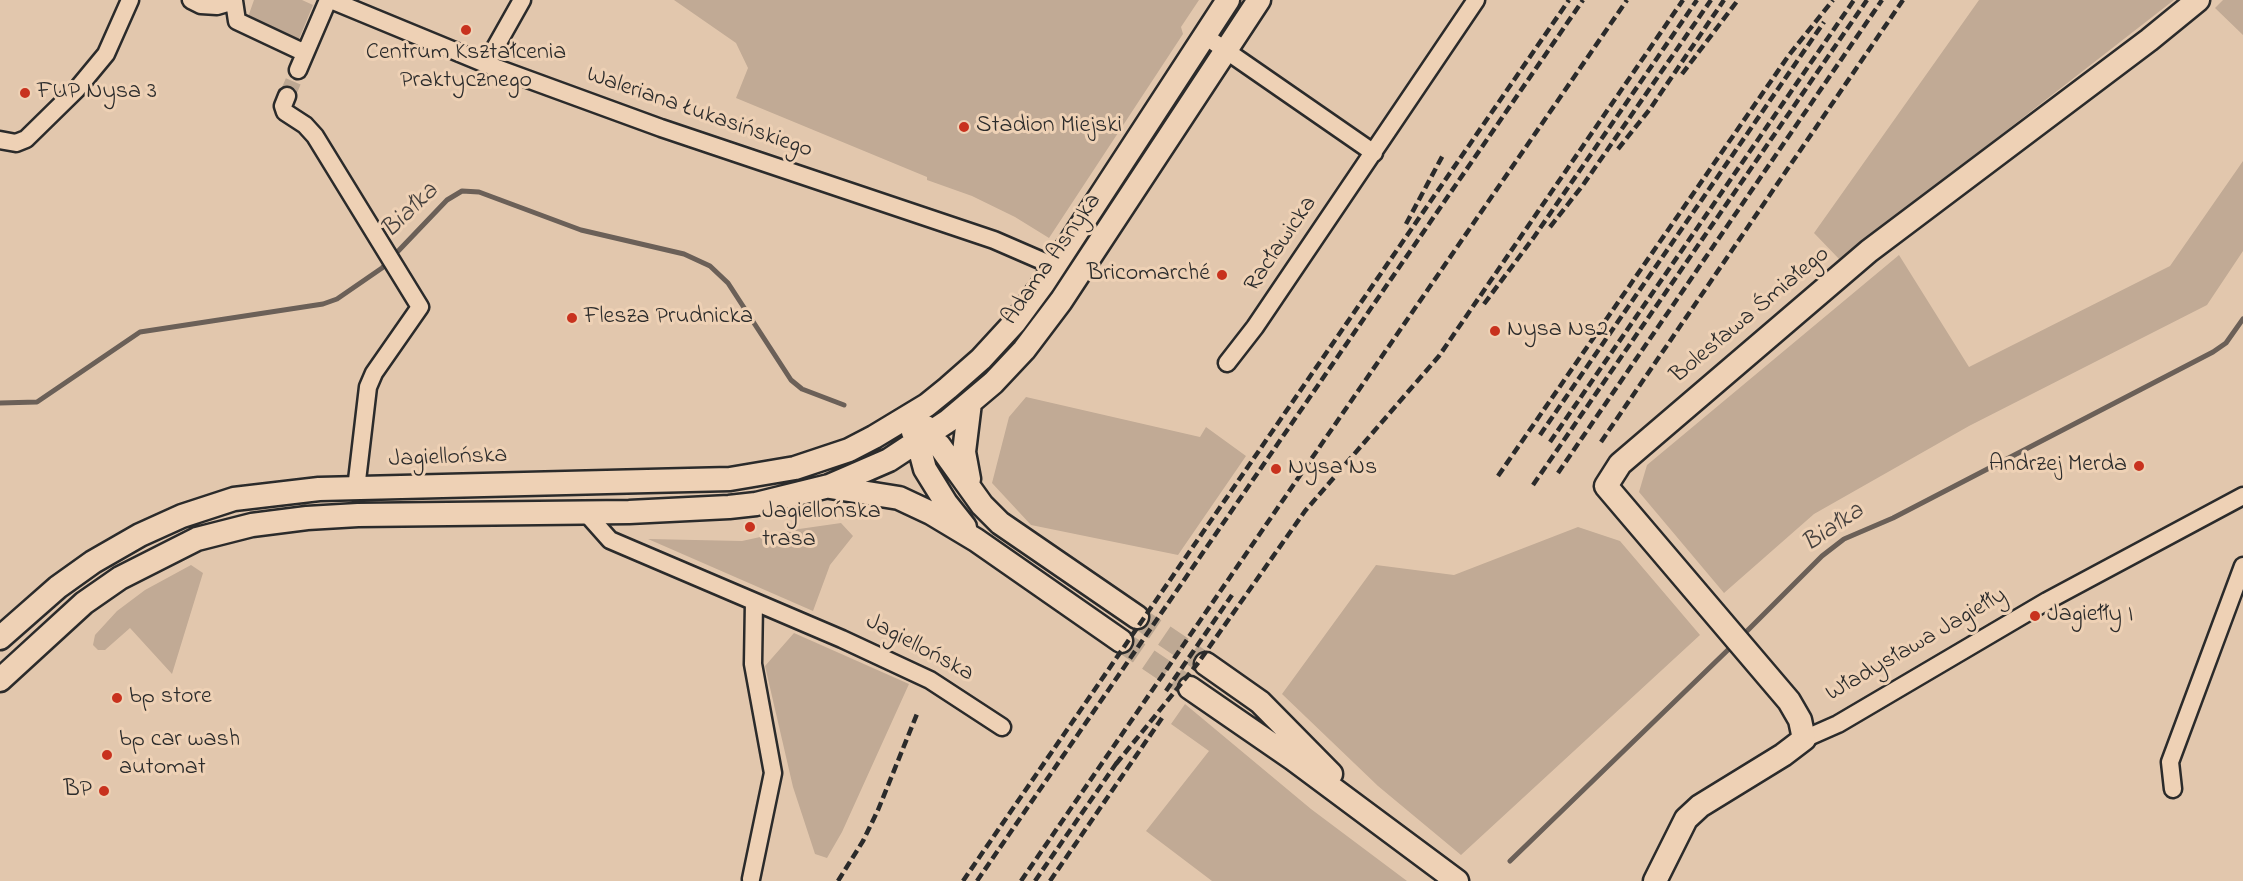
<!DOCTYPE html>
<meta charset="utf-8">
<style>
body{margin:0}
canvas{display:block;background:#e2c7ad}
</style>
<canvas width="2243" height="881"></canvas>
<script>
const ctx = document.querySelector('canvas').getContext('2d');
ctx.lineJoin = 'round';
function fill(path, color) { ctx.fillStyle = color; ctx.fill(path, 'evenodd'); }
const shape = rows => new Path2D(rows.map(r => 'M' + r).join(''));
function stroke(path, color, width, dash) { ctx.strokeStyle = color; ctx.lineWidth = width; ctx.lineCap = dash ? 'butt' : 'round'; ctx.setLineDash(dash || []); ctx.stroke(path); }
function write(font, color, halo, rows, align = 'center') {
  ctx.font = font + ' "Indie Flower",sans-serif'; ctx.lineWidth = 6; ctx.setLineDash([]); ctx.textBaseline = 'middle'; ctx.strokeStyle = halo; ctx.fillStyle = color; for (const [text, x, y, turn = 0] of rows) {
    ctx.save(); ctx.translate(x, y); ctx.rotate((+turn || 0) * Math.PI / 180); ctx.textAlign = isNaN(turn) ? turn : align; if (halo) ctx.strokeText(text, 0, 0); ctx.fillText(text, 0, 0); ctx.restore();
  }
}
fill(shape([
 [254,0,302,0,313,5,299,39,248,17],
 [674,0,1199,0,1181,27,1183,34,1049,238,1015,217,972,196,927,180,927,177,736,98,748,68,736,43],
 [1979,0,2174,0,1840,260,1814,233],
 [2223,0,2243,0,2243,35,2215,8],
 [2243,161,2243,251,2207,305,1969,426,1814,514,1724,593,1639,492,1647,465,1899,255,1969,367,2170,266],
 [1026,397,1200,437,1206,427,1246,456,1178,555,1031,525,992,483,1009,417],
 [841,523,853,536,830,565,813,611,648,539,742,541,792,530],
 [1578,527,1620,541,1700,635,1461,855,1378,786,1282,694,1376,565,1454,575],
 [191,565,203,573,172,674,130,628,105,650,98,650,93,645,95,635,117,611,145,590],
 [794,633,909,684,842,832,827,858,815,854,793,787,765,666],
 [1185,704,1311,809,1407,881,1212,881,1146,831,1209,751,1171,724]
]), '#c1aa95');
stroke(shape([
 [0,403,37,402,140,332,323,304,337,299,382,268,447,200,462,191,479,192,581,230,684,254,710,266,728,283,791,380,802,389,844,405],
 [1742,636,1822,556,1844,539,1893,518,2213,352,2226,343,2243,319],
 [1510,861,1733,645]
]), '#6b6058', 5);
stroke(shape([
 [287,96,298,70]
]), '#bda893', 16, [16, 8]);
stroke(shape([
 [1137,617,1206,664],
 [1121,641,1190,688]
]), '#bda893', 22, [22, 11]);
const street = shape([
 [191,0,201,5,217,6,234,1],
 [331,0,486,64,661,128,994,240,1054,266],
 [234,1,237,21,305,53],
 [1205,36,1374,153],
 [486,64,522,0],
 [298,70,328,0],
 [287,96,283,106,285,112,305,125,315,136,420,307,374,373,368,387,356,489],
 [0,140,16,143,26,139,77,89,106,54,130,0],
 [1227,363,1255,327,1476,0],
 [586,513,610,540,842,639,930,680,1002,727],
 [1804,739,1838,724,2047,601,2243,496],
 [2173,789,2170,762,2243,566],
 [751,879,773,773,753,664,754,602]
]);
const secondary = shape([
 [926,427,921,454,925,469,946,503,965,527],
 [913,432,939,445,982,505,1000,523,1137,617],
 [969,479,964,452,970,403],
 [830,487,899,498,931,513,976,540,1121,641],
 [0,638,58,587,93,562,140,535,182,516,234,499,319,489,730,479,795,468,849,450,874,437,927,405,948,388,981,359,1015,322,1043,284,1228,0],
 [1206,664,1260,702,1331,774],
 [0,680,84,603,120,578,197,539,252,525,307,518,358,515,629,512,729,507,756,504,829,486,889,460,948,421,993,383,1024,350,1061,301,1259,0],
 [1190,688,1293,759,1457,881],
 [1655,881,1686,819,1700,806,1783,755,1804,739,1800,720,1789,701,1606,486,1620,464,1869,251,2149,40,2198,0]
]);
stroke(street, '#2b2b2b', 21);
stroke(secondary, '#2b2b2b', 27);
stroke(street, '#eed1b5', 16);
stroke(secondary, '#eed1b5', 22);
stroke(shape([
 [1682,74,1738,0],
 [1618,149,1650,109,1724,0],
 [1406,224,1443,155],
 [1550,227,1583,185,1711,0],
 [1484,304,1534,237,1697,0],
 [1540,435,1824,22],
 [1550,442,1854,0],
 [1601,442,1903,0],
 [1558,473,1882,0],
 [1498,476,1789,55,1833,0],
 [1533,485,1867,0],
 [1166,691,1232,595],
 [1116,764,1198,663,1305,511,1439,356,1683,0],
 [838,881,863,841,878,810,917,714],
 [963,881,1569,0],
 [977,881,1583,0],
 [1021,881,1627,0],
 [1035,881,1120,758],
 [1050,881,1162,718]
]), '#2b2b2b', 4.5, [9, 4.5]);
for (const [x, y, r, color] of [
 [466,30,6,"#c8321e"],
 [25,93,6,"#c8321e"],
 [964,127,6,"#c8321e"],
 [1222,275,6,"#c8321e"],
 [572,318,6,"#c8321e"],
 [1495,331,6,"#c8321e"],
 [2139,466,6,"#c8321e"],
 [1276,469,6,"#c8321e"],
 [750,527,6,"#c8321e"],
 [2035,616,6,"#c8321e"],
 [117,698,6,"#c8321e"],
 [107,755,6,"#c8321e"],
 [104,791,6,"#c8321e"]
]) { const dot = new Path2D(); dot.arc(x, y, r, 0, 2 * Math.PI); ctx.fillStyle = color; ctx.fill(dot); stroke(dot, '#eed1b5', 2); }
write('24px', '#2b2b2b', '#eed1b5', [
 ["Centrum Kształcenia",466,54,"center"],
 ["Praktycznego",466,82,"center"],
 ["FUP Nysa 3",37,93],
 ["Stadion Miejski",976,127],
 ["Bricomarché",1210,275,"right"],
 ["Flesza Prudnicka",584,318],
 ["Nysa Ns2",1507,331],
 ["Andrzej Merda",2127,466,"right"],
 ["Nysa Ns",1288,469],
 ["Jagiellońska",762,513],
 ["trasa",762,541],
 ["Jagiełły I",2047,616],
 ["bp store",129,698],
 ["bp car wash",119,741],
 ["automat",119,769],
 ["BP",92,791,"right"]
], 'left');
write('24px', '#2b2b2b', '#eed1b5', [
 ["Waleriana Łukasińskiego",699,114,19],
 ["Racławicka",1282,245,-56],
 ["Adama Asnyka",1053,260,-55],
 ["Bolesława Śmiałego",1751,316,-40],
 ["Jagiellońska",448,459,-2],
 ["Władysława Jagiełły",1917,646,-30],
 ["Jagiellońska",919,649,28]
]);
write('italic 26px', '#46413e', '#eed1b5', [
 ["Białka",411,212,-44],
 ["Białka",1834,529,-34]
]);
</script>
